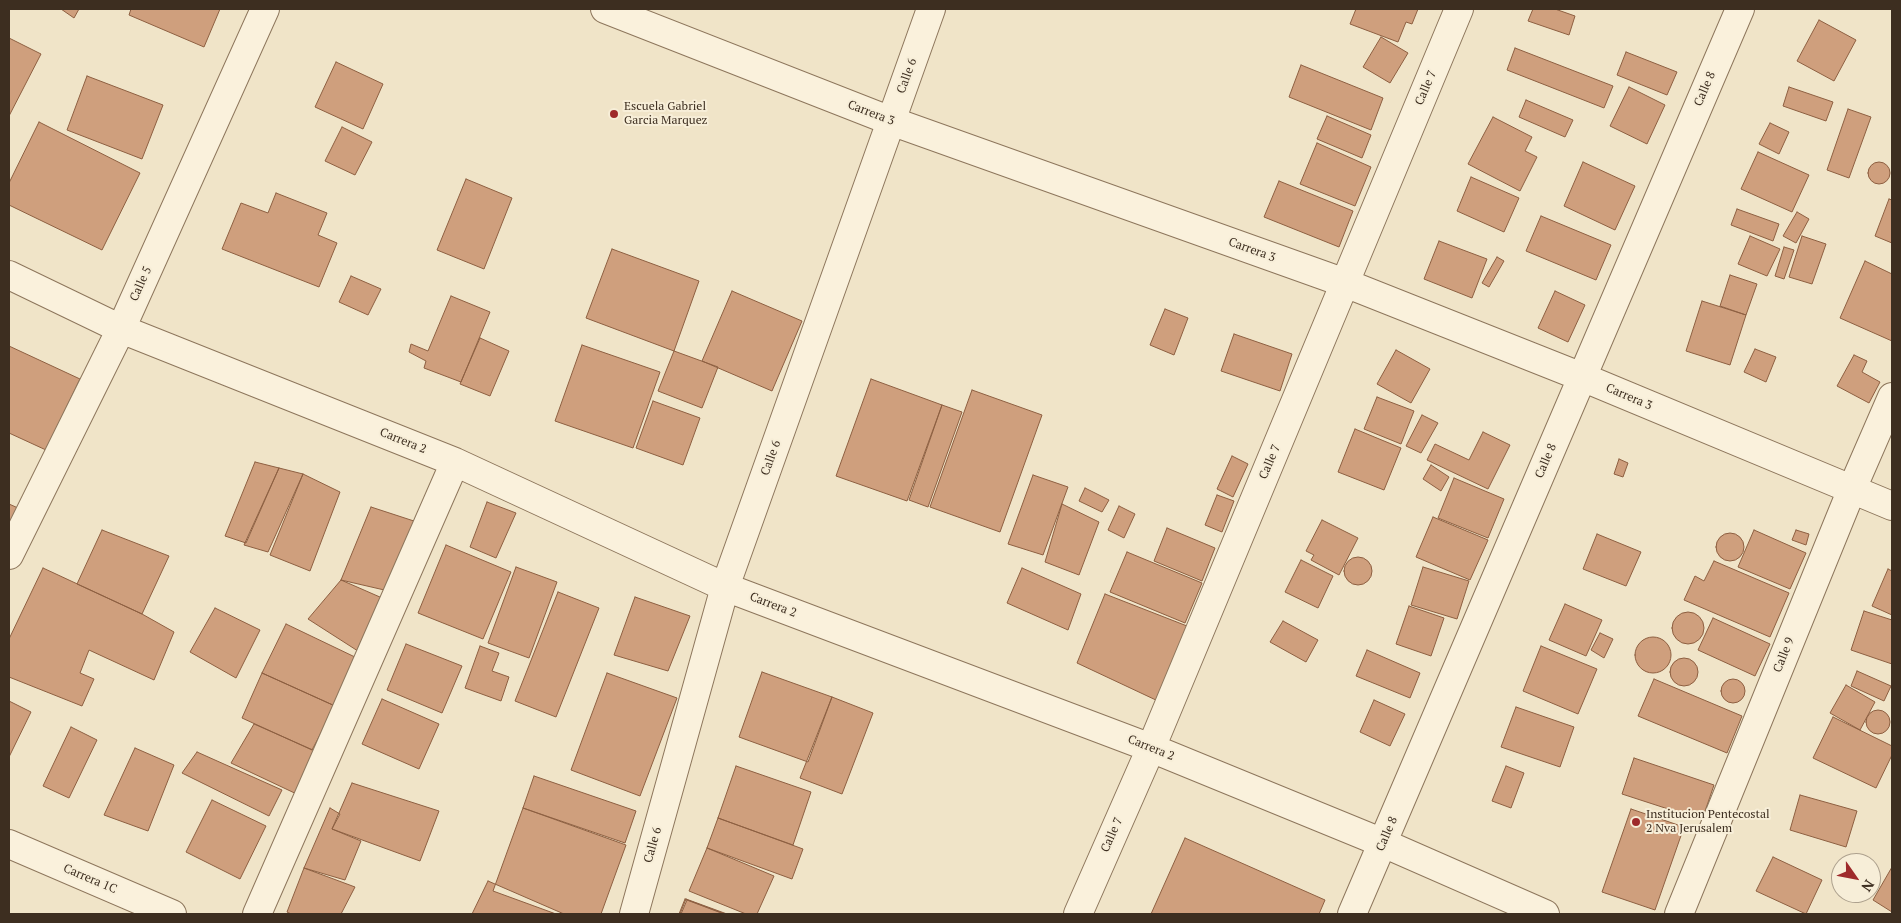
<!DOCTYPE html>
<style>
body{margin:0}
#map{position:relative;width:1901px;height:923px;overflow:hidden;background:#f0e4c8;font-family:"PT Serif",serif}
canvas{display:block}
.frame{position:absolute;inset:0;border:10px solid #3d2e20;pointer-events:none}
.north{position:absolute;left:1831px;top:853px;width:50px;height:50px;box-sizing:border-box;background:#f7eed8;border:1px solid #ada18e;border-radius:50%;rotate:123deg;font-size:14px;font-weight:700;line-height:20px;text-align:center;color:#3d2e20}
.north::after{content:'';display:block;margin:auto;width:18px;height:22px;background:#9e2a2b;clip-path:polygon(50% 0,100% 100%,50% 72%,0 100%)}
</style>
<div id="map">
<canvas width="1901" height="923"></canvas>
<div class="frame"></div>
<div class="north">N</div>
</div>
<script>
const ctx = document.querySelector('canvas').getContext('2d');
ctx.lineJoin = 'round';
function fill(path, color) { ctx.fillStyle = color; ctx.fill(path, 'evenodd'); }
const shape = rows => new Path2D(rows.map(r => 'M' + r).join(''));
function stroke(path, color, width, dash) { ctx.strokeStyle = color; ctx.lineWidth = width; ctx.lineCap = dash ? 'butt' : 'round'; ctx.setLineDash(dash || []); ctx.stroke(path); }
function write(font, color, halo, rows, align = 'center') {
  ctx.font = font + ' "PT Serif",serif'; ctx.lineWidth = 4; ctx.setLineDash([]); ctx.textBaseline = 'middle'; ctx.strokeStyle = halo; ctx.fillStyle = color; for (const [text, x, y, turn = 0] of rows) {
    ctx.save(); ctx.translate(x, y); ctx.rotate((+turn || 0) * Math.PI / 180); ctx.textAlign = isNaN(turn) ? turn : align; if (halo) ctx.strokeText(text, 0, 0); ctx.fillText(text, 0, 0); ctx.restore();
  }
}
const building = shape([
 [61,9,79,9,74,18,61,9],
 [131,9,220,9,204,47,129,15,131,9],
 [1356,9,1418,9,1412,24,1406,22,1398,42,1350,24,1356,9],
 [1533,9,1555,9,1575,16,1569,35,1528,21,1533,9],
 [1819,20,1856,40,1834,81,1797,61,1819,20],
 [1381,37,1408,53,1390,83,1363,67,1381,37],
 [9,38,41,54,9,116,9,38],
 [1515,48,1613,86,1604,108,1507,70,1515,48],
 [1626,52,1677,72,1667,95,1617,75,1626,52],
 [336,62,383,84,363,129,315,107,336,62],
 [1301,65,1383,98,1371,130,1289,97,1301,65],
 [87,76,163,105,142,159,67,130,87,76],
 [1629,87,1665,105,1647,144,1610,126,1629,87],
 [1789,87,1833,102,1826,121,1783,106,1789,87],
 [1526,100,1573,120,1565,137,1519,117,1526,100],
 [1848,109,1871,117,1849,178,1827,170,1848,109],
 [1327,116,1371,135,1362,158,1317,139,1327,116],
 [1493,117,1532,137,1525,151,1537,157,1520,191,1468,164,1493,117],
 [39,122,140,173,102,250,9,205,9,183,39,122],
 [1770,123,1789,132,1779,154,1759,144,1770,123],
 [342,127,372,142,355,175,325,161,342,127],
 [1317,143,1371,167,1355,206,1300,184,1317,143],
 [1758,152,1809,175,1792,212,1741,189,1758,152],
 '1868 173a11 11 0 1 1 22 0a11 11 0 1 1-22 0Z',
 [1583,162,1635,186,1615,230,1564,206,1583,162],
 [1471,177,1519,198,1504,232,1457,211,1471,177],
 [466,179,512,198,484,269,437,250,466,179],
 [1279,181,1353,211,1339,247,1264,217,1279,181],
 [276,193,327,213,318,235,337,243,319,287,222,249,241,203,268,213,276,193],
 [1889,199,1892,200,1892,243,1875,236,1889,199],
 [1737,209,1779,224,1773,241,1731,225,1737,209],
 [1797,212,1809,219,1796,243,1783,236,1797,212],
 [1541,216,1611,245,1596,280,1526,251,1541,216],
 [1750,236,1780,249,1767,276,1738,264,1750,236],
 [1802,236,1826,244,1812,284,1789,277,1802,236],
 [1439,241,1487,259,1472,298,1424,279,1439,241],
 [1784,247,1794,250,1784,279,1775,276,1784,247],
 [612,249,699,281,674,351,586,318,612,249],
 [1497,257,1504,261,1489,287,1482,283,1497,257],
 [1865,261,1892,274,1892,341,1840,318,1865,261],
 [1730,275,1757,284,1746,315,1720,306,1730,275],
 [351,276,381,289,368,315,339,302,351,276],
 [732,291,802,321,772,391,702,361,732,291],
 [1555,291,1585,305,1568,342,1538,328,1555,291],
 [451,296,490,312,461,382,424,368,426,361,409,352,411,344,428,351,451,296],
 [1702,301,1746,315,1730,365,1686,351,1702,301],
 [1165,309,1188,318,1174,355,1150,345,1165,309],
 [1234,334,1292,354,1280,391,1221,371,1234,334],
 [480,338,509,351,490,396,460,384,480,338],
 [582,345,660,372,633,448,555,421,582,345],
 [9,346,80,379,46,450,9,433,9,346],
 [1755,349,1776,357,1766,382,1744,372,1755,349],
 [1396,350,1430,369,1411,403,1377,384,1396,350],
 [674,351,718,367,702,408,658,391,674,351],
 [1854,355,1867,361,1862,372,1880,382,1869,403,1837,386,1854,355],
 [871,379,942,405,907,501,836,476,871,379],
 [972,390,1042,415,1000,532,930,507,972,390],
 [1377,397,1414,411,1401,444,1364,429,1377,397],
 [653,401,700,418,683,465,636,448,653,401],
 [942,405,962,412,928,507,909,500,942,405],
 [1422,415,1438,423,1421,453,1406,446,1422,415],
 [1355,429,1401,448,1384,490,1338,472,1355,429],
 [1483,432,1510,445,1488,489,1427,460,1435,444,1469,460,1483,432],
 [1232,456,1248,464,1233,497,1217,489,1232,456],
 [1619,459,1628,463,1623,477,1614,474,1619,459],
 [255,462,279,468,246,543,225,536,255,462],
 [1431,465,1449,477,1441,491,1423,479,1431,465],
 [279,468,303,474,268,552,244,545,279,468],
 [303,474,340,492,310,571,270,555,303,474],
 [1033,475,1068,487,1043,555,1008,544,1033,475],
 [1454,478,1504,499,1488,538,1438,518,1454,478],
 [1085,488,1109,500,1102,512,1079,501,1085,488],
 [1217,495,1234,501,1222,532,1205,525,1217,495],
 [487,502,516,513,496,558,470,547,487,502],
 [9,504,18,508,9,526,9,504],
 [1062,504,1099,522,1079,575,1045,562,1062,504],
 [1119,506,1135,514,1124,538,1108,530,1119,506],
 [371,507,420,523,393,592,341,580,371,507],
 [1433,517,1488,540,1470,580,1416,557,1433,517],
 [1322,520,1358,538,1339,575,1311,560,1314,555,1306,551,1322,520],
 [1167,528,1215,548,1202,581,1154,561,1167,528],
 [102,530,169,556,142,614,77,584,102,530],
 [1754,530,1806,553,1790,589,1738,567,1754,530],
 [1796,530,1809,534,1806,545,1792,540,1796,530],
 '1716 547a14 14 0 1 1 28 0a14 14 0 1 1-28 0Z',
 [1597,534,1641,552,1626,586,1583,569,1597,534],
 [446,545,511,572,483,639,418,613,446,545],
 [1127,552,1202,583,1185,623,1110,592,1127,552],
 '1344 571a14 14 0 1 1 28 0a14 14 0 1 1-28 0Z',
 [1301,560,1333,576,1318,608,1285,592,1301,560],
 [1714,561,1789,593,1770,637,1684,600,1695,576,1704,581,1714,561],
 [516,567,557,582,529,658,488,643,516,567],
 [1423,567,1469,581,1457,619,1411,605,1423,567],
 [43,568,142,614,174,632,154,680,89,650,80,673,94,679,82,706,9,677,9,639,43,568],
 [1022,568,1081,594,1068,630,1007,603,1022,568],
 [1888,569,1892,571,1892,615,1872,606,1888,569],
 [341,580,389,601,361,653,308,619,341,580],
 [558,592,599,608,556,717,515,701,558,592],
 [1105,594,1187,626,1158,701,1077,663,1105,594],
 [635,597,690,616,668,671,614,655,635,597],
 [1565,604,1602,620,1586,656,1549,640,1565,604],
 [1409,606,1444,618,1431,656,1396,644,1409,606],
 [215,608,260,630,236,678,190,652,215,608],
 [1864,611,1892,620,1892,664,1851,650,1864,611],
 '1672 628a16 16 0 1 1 32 0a16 16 0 1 1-32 0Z',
 [1713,618,1770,644,1755,676,1698,650,1713,618],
 [1283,621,1318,640,1306,662,1270,642,1283,621],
 [286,624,357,658,335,706,262,673,286,624],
 [1600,633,1613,639,1604,658,1591,650,1600,633],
 '1635 655a18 18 0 1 1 36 0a18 18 0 1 1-36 0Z',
 [406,644,462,666,442,713,387,690,406,644],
 [480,646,499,653,492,671,509,677,501,701,465,688,480,646],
 [1541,646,1597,669,1578,714,1523,691,1541,646],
 [1367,650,1420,673,1410,698,1356,676,1367,650],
 '1670 672a14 14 0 1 1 28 0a14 14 0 1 1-28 0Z',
 [1857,671,1891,686,1884,701,1851,686,1857,671],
 [762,672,832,697,808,762,739,737,762,672],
 [262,673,335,706,312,750,242,718,262,673],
 [607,673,677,698,640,796,571,770,607,673],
 '1721 691a12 12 0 1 1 24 0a12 12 0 1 1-24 0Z',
 [1654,679,1742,716,1727,753,1638,716,1654,679],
 [1846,685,1875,702,1860,730,1830,713,1846,685],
 [832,697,873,713,842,794,800,778,832,697],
 [382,699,439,724,419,769,362,744,382,699],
 [1374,700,1405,714,1390,746,1360,732,1374,700],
 [9,701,31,712,9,757,9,701],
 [1516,707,1574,727,1560,767,1501,747,1516,707],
 '1866 722a12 12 0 1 1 24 0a12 12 0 1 1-24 0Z',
 [1833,717,1892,746,1892,755,1876,788,1813,758,1833,717],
 [254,724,322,754,303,797,231,763,254,724],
 [71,727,97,740,69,798,43,786,71,727],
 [135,748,174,765,148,831,104,815,135,748],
 [197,752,282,790,269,816,182,773,197,752],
 [1634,758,1714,785,1702,820,1622,794,1634,758],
 [736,766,811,792,793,845,718,818,736,766],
 [1506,766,1524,773,1511,808,1492,801,1506,766],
 [534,776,636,811,625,843,523,808,534,776],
 [352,783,439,811,420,861,332,829,352,783],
 [1800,795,1857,811,1846,847,1790,830,1800,795],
 [212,800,266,826,240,879,186,852,212,800],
 [330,808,340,814,332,829,361,841,345,880,304,868,330,808],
 [523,808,626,845,601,914,556,914,493,891,523,808],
 [1631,809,1684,827,1655,910,1602,892,1631,809],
 [718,818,803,849,792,879,707,848,718,818],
 [1185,838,1325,900,1319,914,1151,914,1185,838],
 [707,848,774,876,757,914,746,914,689,891,707,848],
 [1773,857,1822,880,1806,914,1756,891,1773,857],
 [1892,867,1892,912,1873,900,1892,867],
 [304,868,355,887,341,914,291,914,287,912,304,868],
 [488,881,564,914,472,914,488,881],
 [685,899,725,914,679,914,685,899],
 [686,899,727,914,680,914,686,899],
 [687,900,724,914,681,914,687,900]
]);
fill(building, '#cf9f7d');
stroke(building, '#8d5f41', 1);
const minor = shape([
 [605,9,891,121,1345,283,1582,377,1892,506],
 [9,275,121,329,455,462,725,587,1151,748,1383,843,1545,914],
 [9,555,121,329,265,9],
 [9,844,172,914],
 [257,914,455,462],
 [634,914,725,587,931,9],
 [1078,914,1151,748,1459,9],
 [1352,914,1740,9],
 [1679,914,1852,489,1892,397]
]);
stroke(minor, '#8d765c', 30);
stroke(minor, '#faf1dc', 28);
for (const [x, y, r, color] of [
 [614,114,5,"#9e2a2b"],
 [1636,822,5,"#9e2a2b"]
]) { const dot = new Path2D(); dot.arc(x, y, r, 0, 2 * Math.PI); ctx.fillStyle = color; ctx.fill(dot); stroke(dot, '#f7eed8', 2); }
write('12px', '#3d2e20', '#f7eed8', [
 ["Calle 6",907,76,-70],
 ["Calle 7",1426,88,-67],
 ["Calle 8",1705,89,-67],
 ["Carrera 3",871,113,21],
 ["Carrera 3",1252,250,20],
 ["Calle 5",141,284,-66],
 ["Carrera 3",1629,397,23],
 ["Carrera 2",403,441,22],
 ["Calle 6",771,458,-70],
 ["Calle 8",1546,461,-67],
 ["Calle 7",1270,462,-67],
 ["Carrera 2",773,605,21],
 ["Calle 9",1784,655,-68],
 ["Carrera 2",1151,748,22],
 ["Calle 8",1387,834,-67],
 ["Calle 7",1112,835,-66],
 ["Calle 6",653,845,-74],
 ["Carrera 1C",90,879,23]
]);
write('12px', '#3d2e20', '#f7eed8', [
 ["Escuela Gabriel",624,107],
 ["Garcia Marquez",624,121],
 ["Institucion Pentecostal",1646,815],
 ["2 Nva Jerusalem",1646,829]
], 'left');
</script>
